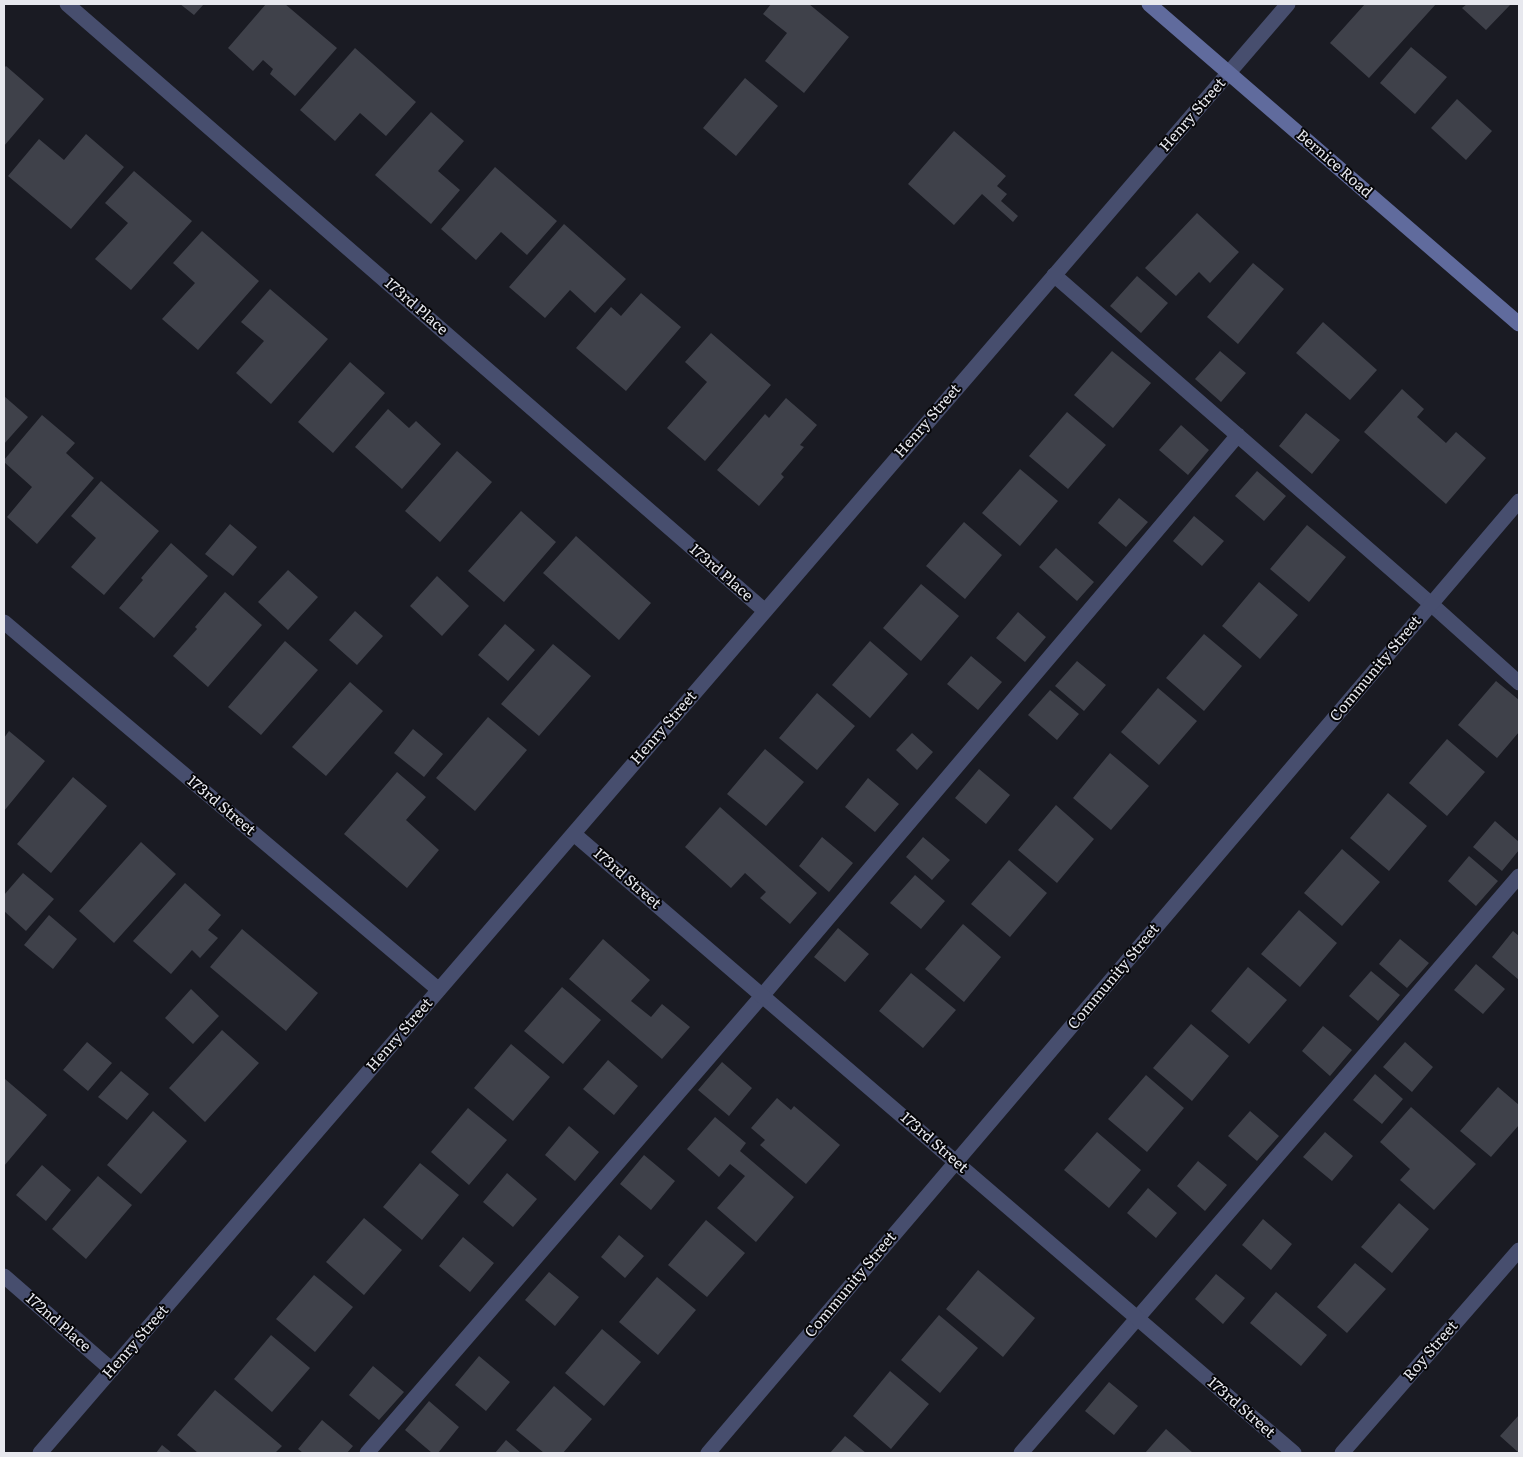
<!DOCTYPE html>
<style>
body{margin:0}
#map{position:relative;width:1523px;height:1457px;overflow:hidden;background:#1a1b23;font-family:Literata,serif}
canvas{display:block}
.frame{position:absolute;inset:0;border:5px solid #e7e8ee;pointer-events:none}
</style>
<div id="map">
<canvas width="1523" height="1457"></canvas>
<div class="frame"></div>
</div>
<script>
const ctx = document.querySelector('canvas').getContext('2d');
ctx.lineJoin = 'round';
function fill(path, color) { ctx.fillStyle = color; ctx.fill(path, 'evenodd'); }
const shape = rows => new Path2D(rows.map(r => 'M' + r).join(''));
function stroke(path, color, width, dash) { ctx.strokeStyle = color; ctx.lineWidth = width; ctx.lineCap = dash ? 'butt' : 'round'; ctx.setLineDash(dash || []); ctx.stroke(path); }
function write(font, color, halo, rows, align = 'center') {
  ctx.font = font + ' Literata,serif'; ctx.lineWidth = 4; ctx.setLineDash([]); ctx.textBaseline = 'middle'; ctx.strokeStyle = halo; ctx.fillStyle = color; for (const [text, x, y, turn = 0] of rows) {
    ctx.save(); ctx.translate(x, y); ctx.rotate((+turn || 0) * Math.PI / 180); ctx.textAlign = isNaN(turn) ? turn : align; if (halo) ctx.strokeText(text, 0, 0); ctx.fillText(text, 0, 0); ctx.restore();
  }
}
fill(shape([
 [180,4,204,4,194,15],
 [266,4,285,4,337,48,295,96,270,74,273,69,263,60,253,71,228,48],
 [771,4,809,4,849,37,804,93,765,61,787,33,763,14],
 [1365,4,1436,4,1369,78,1330,43],
 [1467,4,1511,4,1486,30,1462,8],
 [1411,47,1447,77,1415,114,1380,83],
 [355,48,416,102,386,136,360,113,335,141,300,110],
 [6,66,44,99,4,146,4,68],
 [745,78,778,106,736,156,703,128],
 [1457,99,1492,131,1466,160,1431,128],
 [431,112,464,141,438,171,460,190,431,224,375,175],
 [954,131,1006,176,997,186,1007,194,1001,201,1018,216,1013,222,982,194,954,225,908,184],
 [86,134,124,167,71,229,8,176,39,139,64,160],
 [495,167,557,221,527,255,501,232,476,260,441,229],
 [134,171,192,221,131,290,95,259,128,223,105,203],
 [1197,213,1239,252,1210,283,1199,272,1176,296,1145,268],
 [564,224,626,279,595,313,570,290,545,318,509,287],
 [202,231,259,281,198,350,162,319,195,283,173,263],
 [1253,263,1284,289,1238,344,1207,317],
 [1137,276,1168,303,1141,333,1110,306],
 [270,289,328,339,271,404,236,373,264,341,241,322],
 [641,293,681,327,626,391,576,348,611,307,621,316],
 [1323,322,1377,370,1350,400,1296,353],
 [711,333,771,385,705,461,667,428,707,382,685,362],
 [1112,351,1151,383,1113,428,1074,395],
 [1220,351,1246,373,1221,402,1195,379],
 [350,362,385,393,333,453,298,422],
 [1402,389,1424,409,1417,417,1446,443,1456,432,1486,458,1446,504,1364,432],
 [4,396,28,417,4,444],
 [786,398,817,425,800,445,804,447,781,474,784,477,759,506,717,470,765,414,769,418],
 [388,409,409,428,416,421,441,444,402,489,355,447],
 [1067,412,1106,445,1068,489,1029,456],
 [1306,413,1340,440,1312,474,1279,446],
 [42,415,75,443,66,453,94,478,37,544,7,517,32,487,4,462,4,460],
 [1181,425,1209,450,1188,475,1159,450],
 [457,451,492,482,440,542,405,511],
 [1020,469,1058,501,1020,546,982,513],
 [1257,471,1286,496,1264,521,1235,496],
 [101,481,159,531,104,595,71,567,96,538,71,516],
 [1119,498,1148,522,1126,547,1098,523],
 [521,511,556,542,504,602,468,571],
 [1194,516,1224,541,1202,566,1173,541],
 [964,522,1002,555,965,599,926,566],
 [230,524,257,547,233,576,205,554],
 [1307,525,1346,557,1309,602,1270,569],
 [576,536,651,603,619,640,543,573],
 [171,543,208,576,154,638,119,608,143,580,141,578],
 [1056,548,1094,582,1077,601,1039,567],
 [288,570,318,597,288,630,258,602],
 [437,576,469,606,442,636,410,606],
 [1259,582,1298,615,1260,659,1222,626],
 [921,584,959,616,921,661,883,628],
 [225,592,262,625,208,687,173,656,197,629,195,627],
 [355,611,383,636,357,665,329,640],
 [1018,612,1046,637,1025,662,996,638],
 [505,624,535,650,508,681,478,655],
 [1204,634,1242,666,1204,711,1166,678],
 [285,641,318,670,261,735,228,707],
 [870,641,908,674,870,718,832,685],
 [553,644,591,676,539,736,501,704],
 [971,656,1002,682,978,710,947,684],
 [1077,661,1106,685,1084,711,1055,686],
 [1496,681,1519,700,1519,732,1497,758,1458,725],
 [350,682,383,711,326,776,292,747],
 [1158,688,1197,721,1159,765,1121,732],
 [1050,690,1079,714,1057,740,1028,715],
 [817,693,855,726,817,770,779,738],
 [488,717,527,750,475,811,436,778],
 [413,729,443,754,424,777,394,753],
 [9,731,45,761,4,811,4,738],
 [912,733,933,752,917,770,896,750],
 [1447,739,1485,772,1447,816,1409,783],
 [765,749,804,782,766,826,727,794],
 [1110,753,1149,786,1111,830,1073,798],
 [979,769,1010,795,986,824,955,798],
 [397,772,426,797,406,820,439,850,407,888,344,834],
 [73,777,107,806,51,873,17,844],
 [868,778,899,804,875,832,845,807],
 [1388,793,1427,826,1389,871,1350,838],
 [1056,805,1094,839,1057,883,1018,850],
 [720,807,817,893,790,924,760,898,766,892,745,873,731,888,685,847],
 [1495,821,1519,842,1519,850,1502,871,1473,847],
 [822,837,853,863,829,892,799,866],
 [923,837,950,860,932,880,906,857],
 [141,842,176,874,114,943,79,911],
 [1342,849,1380,882,1342,926,1304,893],
 [1469,856,1498,881,1476,906,1448,881],
 [1009,860,1047,893,1010,937,971,904],
 [23,873,54,899,26,931,4,911,4,895],
 [915,875,945,901,921,929,890,903],
 [185,883,221,915,208,930,218,938,200,958,192,950,171,974,133,941],
 [1299,910,1337,943,1300,987,1261,954],
 [49,915,77,939,53,969,24,945],
 [963,924,1001,957,964,1002,925,969],
 [838,928,869,954,845,982,814,957],
 [242,929,318,993,286,1031,210,967],
 [1513,931,1519,936,1519,980,1492,957],
 [603,939,650,980,631,1001,651,1017,662,1004,690,1027,662,1059,569,979],
 [1400,939,1429,963,1407,988,1379,964],
 [1476,964,1505,989,1483,1014,1454,990],
 [1248,967,1287,1000,1249,1044,1211,1011],
 [1371,971,1400,995,1378,1021,1349,996],
 [911,973,956,1010,923,1048,879,1011],
 [562,987,601,1020,563,1064,524,1031],
 [191,989,219,1016,193,1044,165,1018],
 [1191,1024,1229,1056,1192,1101,1153,1068],
 [1323,1026,1352,1050,1330,1076,1302,1051],
 [222,1030,259,1063,205,1122,169,1088],
 [87,1042,112,1063,88,1091,63,1070],
 [1405,1042,1433,1067,1412,1092,1383,1067],
 [511,1044,550,1077,513,1121,474,1088],
 [608,1060,638,1086,614,1115,583,1089],
 [722,1062,752,1088,729,1116,698,1090],
 [121,1071,149,1094,127,1120,98,1097],
 [1375,1074,1403,1099,1382,1124,1353,1100],
 [1146,1075,1184,1108,1147,1152,1108,1119],
 [5,1079,47,1115,4,1166,4,1081],
 [1498,1087,1519,1105,1519,1125,1491,1157,1460,1131],
 [777,1098,791,1110,794,1106,840,1145,806,1184,760,1145,765,1140,751,1128],
 [1411,1107,1476,1164,1434,1210,1400,1180,1410,1169,1380,1142],
 [468,1108,507,1140,469,1185,431,1152],
 [153,1111,187,1141,141,1194,107,1165],
 [1250,1111,1279,1136,1257,1161,1228,1136],
 [715,1117,746,1143,740,1151,794,1197,756,1242,717,1208,745,1176,730,1164,719,1177,687,1149],
 [569,1126,599,1152,575,1181,545,1155],
 [1097,1132,1141,1170,1109,1208,1064,1170],
 [1325,1132,1353,1156,1332,1181,1303,1157],
 [644,1155,675,1181,651,1210,620,1184],
 [1198,1161,1227,1185,1205,1211,1177,1186],
 [420,1163,459,1195,422,1240,383,1207],
 [42,1165,71,1190,46,1221,16,1195],
 [507,1173,537,1199,513,1227,483,1202],
 [98,1176,132,1205,86,1259,52,1229],
 [1148,1188,1177,1213,1156,1238,1127,1213],
 [1399,1203,1429,1229,1392,1273,1361,1247],
 [364,1218,402,1250,364,1295,326,1262],
 [1263,1219,1292,1244,1271,1270,1242,1245],
 [706,1220,745,1253,707,1297,668,1265],
 [619,1235,644,1256,625,1278,601,1257],
 [463,1237,494,1263,470,1292,439,1266],
 [1355,1263,1386,1289,1347,1333,1317,1307],
 [978,1270,1035,1318,1003,1357,946,1309],
 [549,1272,579,1297,555,1326,525,1300],
 [1216,1274,1245,1298,1223,1324,1195,1299],
 [314,1275,353,1307,315,1352,276,1319],
 [657,1277,696,1310,658,1355,619,1322],
 [1276,1292,1327,1335,1301,1366,1250,1323],
 [939,1315,978,1348,940,1393,901,1360],
 [602,1329,641,1362,604,1406,565,1373],
 [271,1335,310,1368,272,1412,234,1379],
 [479,1356,510,1382,486,1411,455,1385],
 [373,1366,404,1392,379,1420,349,1395],
 [890,1371,929,1404,891,1449,853,1416],
 [1109,1382,1138,1406,1114,1435,1085,1411],
 [554,1386,592,1419,563,1453,544,1453,516,1430],
 [215,1390,282,1446,275,1453,198,1453,177,1435],
 [429,1401,459,1427,438,1453,432,1453,405,1430],
 [1519,1415,1519,1453,1500,1436],
 [322,1420,353,1446,347,1453,303,1453,298,1449],
 [1166,1429,1193,1453,1145,1453],
 [845,1436,866,1453,830,1453],
 [506,1440,521,1453,495,1453],
 [162,1445,172,1453,156,1453]
]), '#3f414a');
stroke(shape([
 [1054,275,1431,604,1519,683],
 [367,1453,762,996,1238,435],
 [1021,1453,1519,876]
]), '#474e6e', 15);
stroke(shape([
 [67,4,765,611],
 [4,622,439,990],
 [574,834,1294,1453],
 [4,1276,112,1370],
 [40,1453,1288,4],
 [708,1453,1519,501],
 [1342,1453,1519,1250]
]), '#474e6e', 15);
stroke(shape([
 [1149,4,1519,324]
]), '#606b9d', 15);
write('15px', '#e7e8ee', '#060609', [
 ["Henry Street",1193,115,-49],
 ["Bernice Road",1334,164,41],
 ["173rd Place",416,307,41],
 ["Henry Street",928,421,-49],
 ["173rd Place",721,573,41],
 ["Community Street",1376,669,-50],
 ["Henry Street",664,728,-49],
 ["173rd Street",221,806,40],
 ["173rd Street",627,879,41],
 ["Community Street",1114,977,-50],
 ["Henry Street",400,1035,-49],
 ["173rd Street",934,1143,41],
 ["Community Street",851,1285,-50],
 ["172nd Place",58,1323,41],
 ["Henry Street",136,1342,-49],
 ["Roy Street",1431,1351,-49],
 ["173rd Street",1241,1408,41]
]);
</script>
